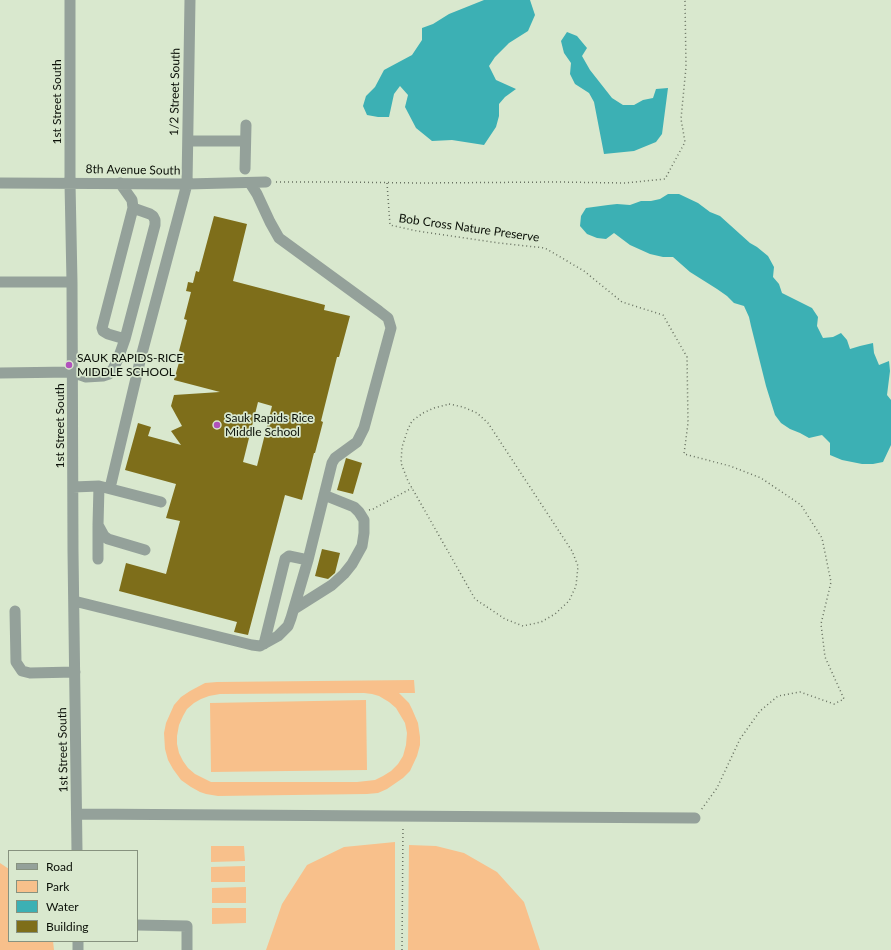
<!DOCTYPE html>
<style>
body{margin:0}
#map{position:relative;width:891px;height:950px;overflow:hidden;background:#d9e8ce;font-family:Lato,sans-serif}
canvas{display:block}
.legend{position:absolute;left:8px;top:850px;width:130px;height:92px;box-sizing:border-box;background:#d9e8ce;border:1px solid #87927f;margin:0;padding:5px 7px;list-style:none;font-size:12px;color:#0b1008}
.legend li{display:flex;align-items:center;gap:8px;height:20px}
.legend b{width:20px;border:1px solid #87927f}
</style>
<div id="map">
<canvas width="891" height="950"></canvas>
<ul class="legend">
<li><b style="height:5px;background:#94a19a"></b>Road</li>
<li><b style="height:11px;background:#f8c08b"></b>Park</li>
<li><b style="height:11px;background:#3cb0b4"></b>Water</li>
<li><b style="height:11px;background:#7e6e1a"></b>Building</li>
</ul>
</div>
<script>
const ctx = document.querySelector('canvas').getContext('2d');
ctx.lineJoin = 'round';
function fill(path, color) { ctx.fillStyle = color; ctx.fill(path, 'evenodd'); }
const shape = rows => new Path2D(rows.map(r => 'M' + r).join(''));
function stroke(path, color, width, dash) { ctx.strokeStyle = color; ctx.lineWidth = width; ctx.lineCap = dash ? 'butt' : 'round'; ctx.setLineDash(dash || []); ctx.stroke(path); }
function write(font, color, halo, rows, align = 'center') {
  ctx.font = font + ' Lato,sans-serif'; ctx.lineWidth = 3.5; ctx.setLineDash([]); ctx.textBaseline = 'middle'; ctx.strokeStyle = halo; ctx.fillStyle = color; for (const [text, x, y, turn = 0] of rows) {
    ctx.save(); ctx.translate(x, y); ctx.rotate((+turn || 0) * Math.PI / 180); ctx.textAlign = isNaN(turn) ? turn : align; if (halo) ctx.strokeText(text, 0, 0); ctx.fillText(text, 0, 0); ctx.restore();
  }
}
fill(shape([
 [414,680,415,693,399,693,409,703,412,709,418,723,420,737,420,745,417,756,410,771,403,778,387,789,378,793,367,794,218,796,206,794,200,792,191,787,181,780,173,769,168,760,165,749,164,733,166,723,174,705,181,697,190,691,205,683,217,682],
 [364,693,372,694,379,696,389,702,396,708,405,723,407,733,406,745,403,756,398,764,391,771,383,776,375,780,357,782,211,782,195,774,188,768,183,761,179,753,177,744,177,736,179,725,183,716,187,709,194,703,201,699,209,696,220,694],
 [366,700,367,770,211,772,210,703],
 [395,842,395,950,266,950,282,904,307,865,344,847],
 [409,845,436,846,464,853,497,872,524,902,540,950,408,950],
 [211,846,244,846,245,861,211,862],
 [0,863,9,869,9,941,53,941,54,950,0,950],
 [245,866,245,882,211,882,211,867],
 [246,887,246,903,212,903,212,888],
 [212,908,246,908,246,923,212,924]
]), '#f8c08b');
fill(shape([
 [484,0,530,0,535,15,528,31,509,43,495,57,489,66,496,80,516,89,505,97,499,104,499,116,496,127,484,145,452,140,432,141,416,128,405,107,408,95,400,86,394,94,389,117,378,117,367,115,363,106,366,96,375,87,384,70,412,55,422,40,422,28,433,24,449,14],
 [567,32,577,36,587,48,582,56,590,70,612,98,623,105,634,105,643,100,653,98,656,89,668,88,662,134,656,142,634,151,604,154,594,102,589,93,575,84,570,74,571,63,564,53,561,41],
 [668,194,679,194,698,203,710,212,720,216,750,243,757,247,768,256,774,267,773,277,779,284,782,293,812,308,818,317,817,326,823,338,833,337,841,333,847,340,850,349,860,346,873,343,874,353,879,365,889,361,890,371,887,395,891,400,891,445,883,462,873,464,862,464,842,460,830,455,830,443,822,435,809,438,800,433,790,429,781,423,775,415,766,386,751,326,749,317,744,306,734,303,727,296,717,289,690,272,673,257,663,257,650,254,630,245,614,233,606,239,597,238,587,234,580,226,581,216,586,208,608,205,617,204,630,205,641,201,651,201,660,199]
]), '#3cb0b4');
fill(shape([
 [214,216,247,224,233,281,325,305,324,310,350,316,339,357,337,357,321,421,323,422,315,453,314,453,302,500,285,495,248,635,234,632,237,622,119,591,126,563,166,574,180,521,166,518,176,484,125,470,138,423,151,427,148,436,181,445,171,431,182,426,171,406,174,395,220,392,174,380,182,352,179,351,187,320,184,319,191,292,186,291,187,287,188,282,193,283,196,271,199,272],
 [258,402,272,406,257,466,243,462],
 [346,458,362,463,353,494,337,490],
 [322,549,340,553,335,573,328,579,315,576]
]), '#7e6e1a');
stroke(shape([
 [276,182,337,182,421,183,558,182,625,183,665,179,685,142,681,119,686,67,685,0],
 [387,183,390,225,417,231,499,243,545,248,584,271,622,302,663,315,687,357,688,423,684,454,730,466,761,478,801,505,822,538,831,582,821,624,825,657,844,699,834,704,800,692,778,696,760,711,740,739,717,788,701,810],
 [449,404,463,407,477,413,488,423,572,551,578,566,576,586,569,601,555,614,541,622,523,626,505,619,475,599,408,481,401,463,402,447,408,429,412,421,423,413,434,408,449,404],
 [369,510,373,509,412,488],
 [402,950,403,826]
]), '#687161', 1.5, [1, 3]);
stroke(shape([
 [70,0,70,183,72,282,73,551,77,851],
 [188,141,245,141],
 [245,169,246,125],
 [0,183,187,184,266,182],
 [120,183,132,200,133,208,102,328,103,331,108,334,125,339,155,225,155,220,153,216,150,214,133,208],
 [0,282,72,282],
 [0,373,72,372,86,377,103,376,109,374,113,369,118,359,125,339],
 [99,486,98,525,104,536,108,539,145,550],
 [73,487,99,486,161,502],
 [110,488,141,357,187,184,190,0],
 [98,559,98,526],
 [74,601,252,645,260,646,278,636,288,626,291,618,308,560,332,463,335,458,357,442,364,428,391,328,388,318,379,311,279,238,270,222,257,194,250,183],
 [294,609,332,585,344,574,352,564,362,546,364,533,364,520,359,512,354,507,324,495],
 [15,611,16,662,22,671,30,673,75,672],
 [264,644,285,559,289,556,308,560],
 [77,814,695,818],
 [137,925,187,926,187,950],
 [78,941,78,950]
]), '#94a19a', 11);
for (const [x, y, r, color] of [
 [69,365,4,"#b152bc"],
 [217,425,4,"#b152bc"]
]) { const dot = new Path2D(); dot.arc(x, y, r, 0, 2 * Math.PI); ctx.fillStyle = color; ctx.fill(dot); stroke(dot, '#d9e8ce', 1.5); }
write('12px', '#0b1008', '#d9e8ce', [
 ["1/2 Street South",175,92,-89],
 ["1st Street South",57,102,-90],
 ["8th Avenue South",133,170,1],
 ["Bob Cross Nature Preserve",469,228,8],
 ["1st Street South",60,426,-90],
 ["1st Street South",63,750,-91]
]);
write('12px', '#0b1008', '#d9e8ce', [
 ["SAUK RAPIDS-RICE",77,358],
 ["MIDDLE SCHOOL",77,372],
 ["Sauk Rapids Rice",225,418],
 ["Middle School",225,432]
], 'left');
</script>
